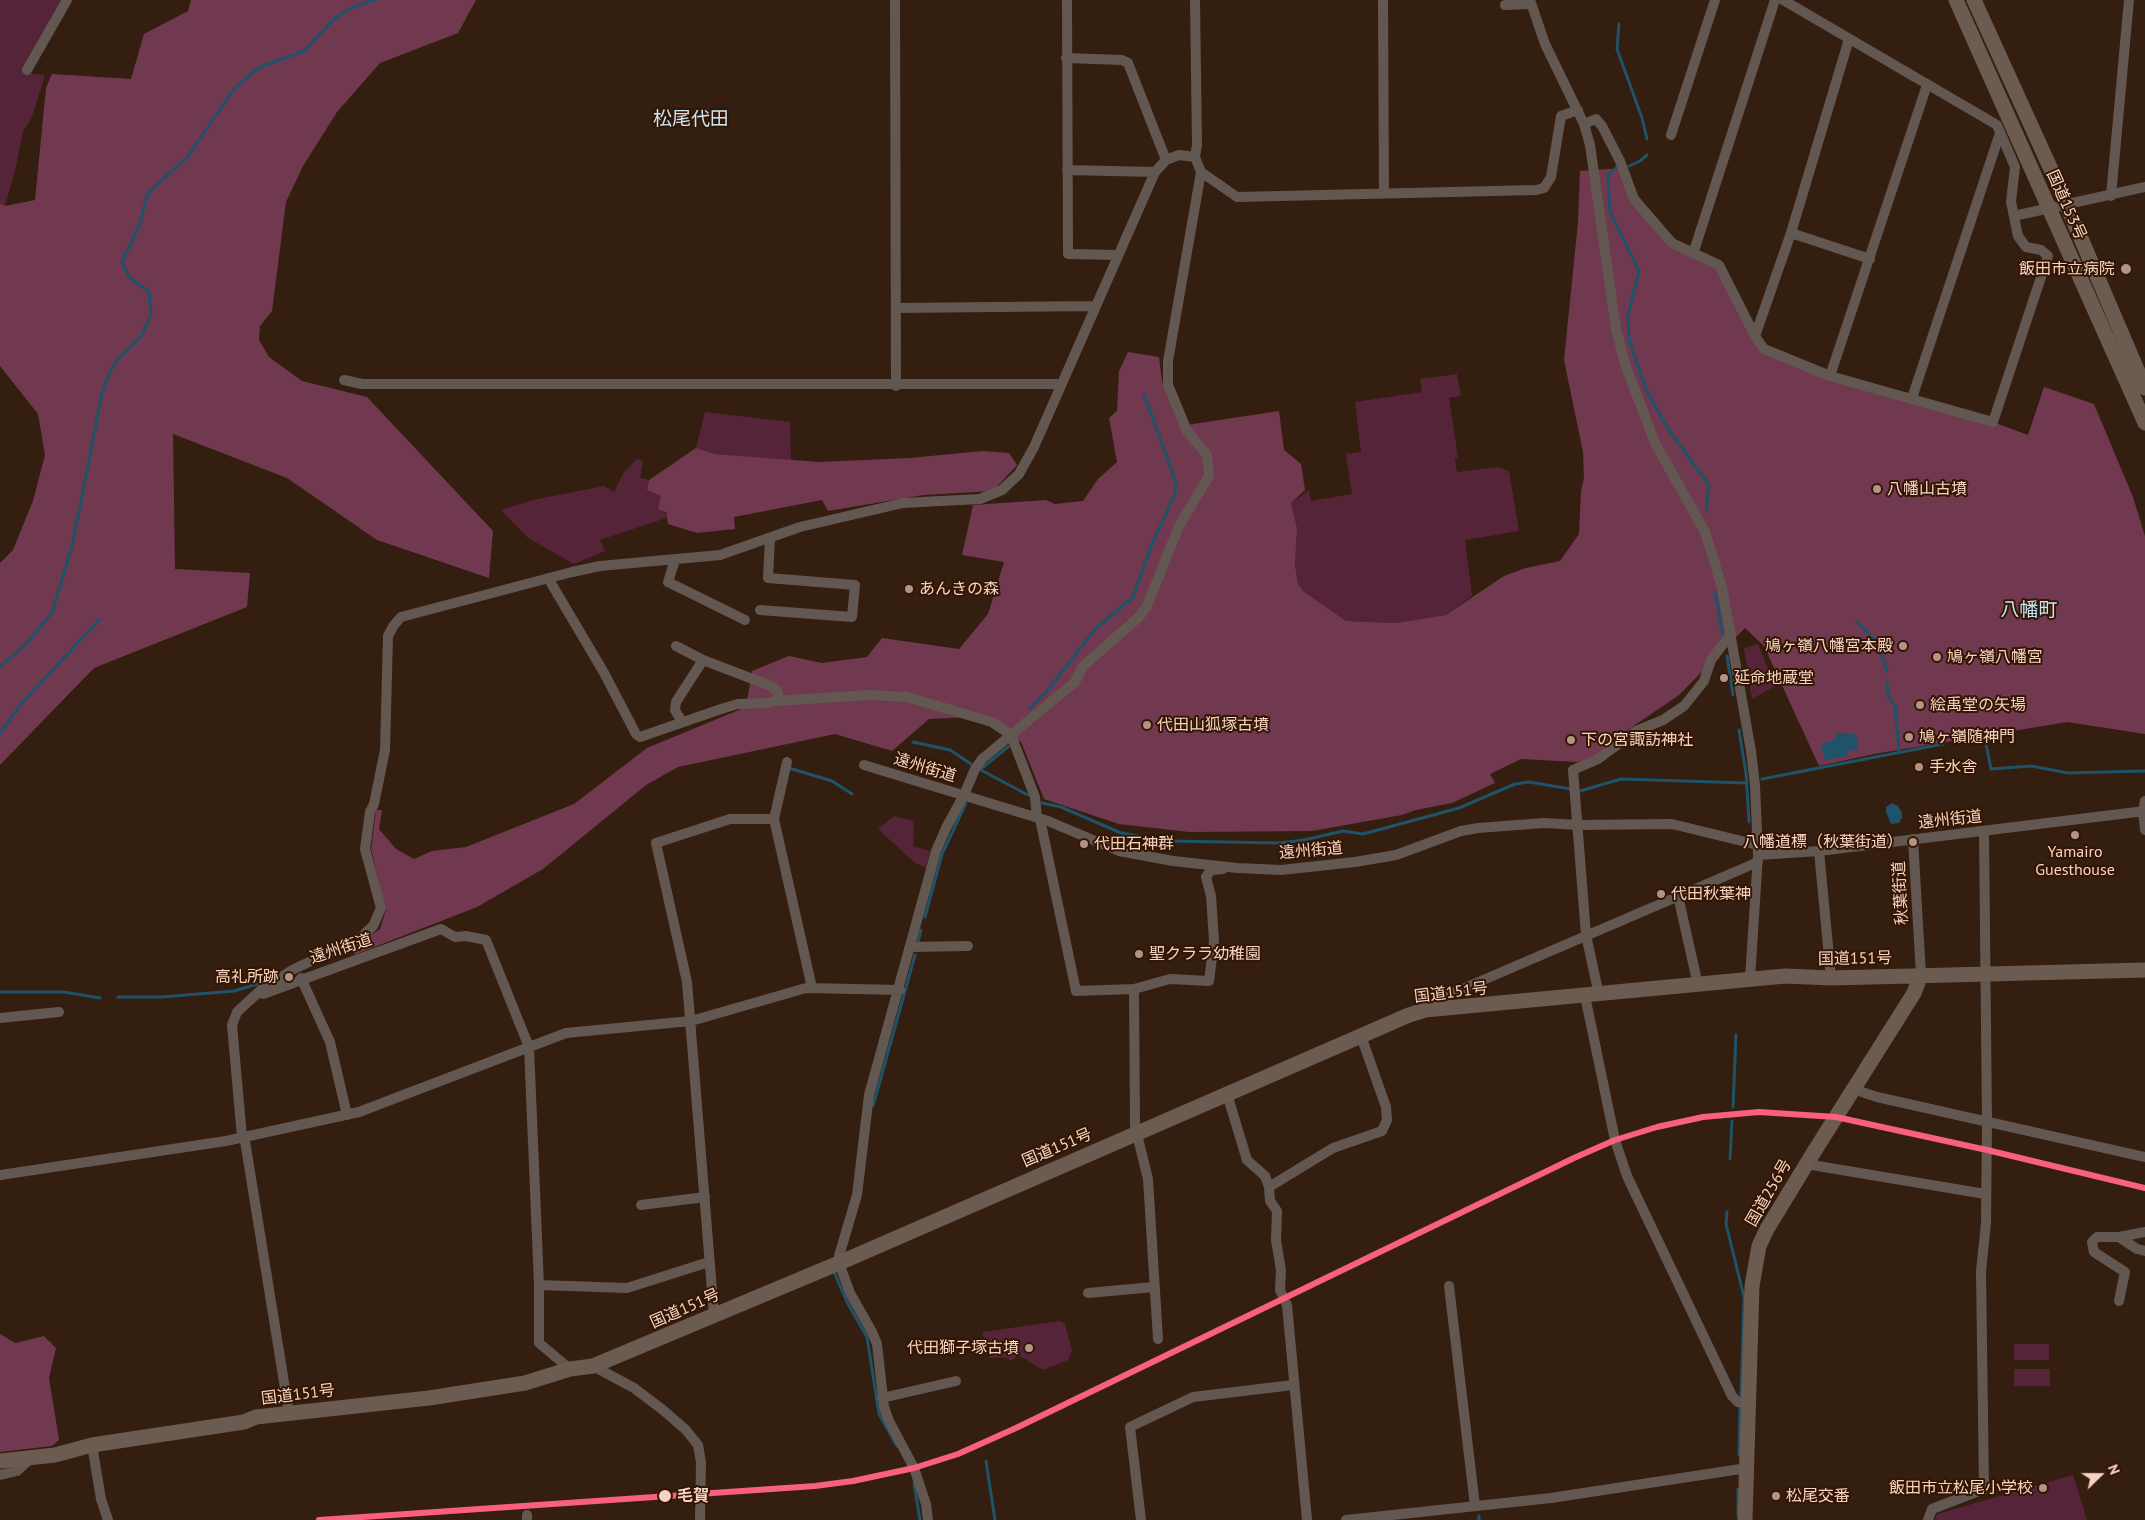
<!DOCTYPE html>
<meta charset="utf-8">
<style>
body{margin:0}
#map{position:relative;width:2145px;height:1520px;overflow:hidden;background:#341e0f;font-family:"PT Sans",sans-serif}
canvas{display:block}
.north{position:absolute;left:2075px;top:1450px;width:50px;height:50px;-webkit-text-stroke:4px #321503;paint-order:stroke;rotate:68deg;font-size:14px;font-weight:700;line-height:20px;text-align:center;color:#f7d4c1}
.north::after{content:'';display:block;margin:auto;width:18px;height:22px;background:#f7d4c1;clip-path:polygon(50% 0,100% 100%,50% 72%,0 100%)}
</style>
<div id="map">
<canvas width="2145" height="1520"></canvas>
<div class="north">N</div>
</div>
<script>
const ctx = document.querySelector('canvas').getContext('2d');
ctx.lineJoin = 'round';
function fill(path, color) { ctx.fillStyle = color; ctx.fill(path, 'evenodd'); }
const shape = rows => new Path2D(rows.map(r => 'M' + r).join(''));
function stroke(path, color, width, dash) { ctx.strokeStyle = color; ctx.lineWidth = width; ctx.lineCap = dash ? 'butt' : 'round'; ctx.setLineDash(dash || []); ctx.stroke(path); }
function write(font, color, halo, rows, align = 'center') {
  ctx.font = font + ' "PT Sans","Noto Sans JP",sans-serif'; ctx.lineWidth = 4; ctx.setLineDash([]); ctx.textBaseline = 'middle'; ctx.strokeStyle = halo; ctx.fillStyle = color; for (const [text, x, y, turn = 0] of rows) {
    ctx.save(); ctx.translate(x, y); ctx.rotate((+turn || 0) * Math.PI / 180); ctx.textAlign = isNaN(turn) ? turn : align; if (halo) ctx.strokeText(text, 0, 0); ctx.fillText(text, 0, 0); ctx.restore();
  }
}
fill(shape([
 [0,0,67,0,27,70,33,74,45,75,32,117,23,132,15,171,5,206,0,204],
 [1457,374,1461,396,1449,398,1458,457,1455,458,1457,472,1498,467,1509,471,1519,531,1465,540,1472,596,1446,615,1396,623,1346,621,1303,591,1298,584,1295,565,1297,528,1291,503,1309,490,1311,501,1352,494,1346,454,1361,452,1355,402,1422,392,1420,379],
 [705,412,790,422,791,461,714,454,696,448],
 [637,459,643,461,640,478,649,480,647,490,662,496,666,518,600,540,605,551,574,564,528,538,501,510,533,500,604,486,614,492,624,472],
 [1758,644,1775,686,1752,699,1744,648],
 [894,816,914,821,913,846,930,851,926,868,915,863,878,829],
 [1060,1321,1065,1324,1072,1350,1068,1360,1043,1370,1018,1355,1012,1361,1004,1357,990,1358,982,1332],
 [2014,1344,2049,1344,2049,1360,2014,1360],
 [2014,1369,2050,1369,2050,1386,2014,1386],
 [2073,1475,2087,1520,1935,1520,1937,1514]
]), '#562439');
fill(shape([
 [191,0,476,0,458,33,380,63,337,112,303,166,286,202,272,311,260,326,259,340,269,357,302,381,367,397,493,531,489,578,377,540,287,478,173,434,175,569,250,573,247,607,94,668,0,765,0,563,13,550,33,501,45,455,38,414,0,366,0,204,5,206,35,200,46,88,52,74,131,79,144,34,188,11],
 [1623,168,1632,188,1672,243,1719,265,1759,344,1830,376,1993,422,2028,435,2044,387,2094,404,2133,497,2145,536,2145,734,2067,722,1874,754,1819,766,1764,646,1745,628,1679,695,1613,740,1597,757,1577,762,1521,759,1490,774,1495,783,1452,803,1416,810,1402,815,1312,831,1189,832,1119,824,1044,799,1021,742,976,717,929,719,892,751,835,734,678,767,646,785,543,869,477,907,354,955,356,945,380,929,386,910,371,849,376,810,382,810,379,829,396,849,414,859,432,851,466,847,574,804,647,748,746,707,752,671,789,656,822,663,867,657,882,638,959,649,988,614,1004,562,962,555,973,505,1046,500,1055,504,1083,501,1098,479,1117,462,1109,418,1117,411,1119,371,1128,352,1159,357,1162,381,1180,426,1279,411,1284,450,1301,464,1305,490,1291,503,1297,528,1295,565,1298,584,1303,591,1346,621,1396,623,1446,615,1504,576,1526,568,1560,561,1579,534,1581,491,1584,478,1583,452,1564,360,1578,222,1580,171],
 [696,448,714,454,819,462,910,458,983,451,1009,453,1017,465,993,491,923,495,828,511,822,500,734,517,735,529,697,533,668,524,666,512,658,509,661,496,647,490,649,480],
 [0,1334,15,1343,44,1336,56,1348,49,1378,59,1440,52,1446,0,1452]
]), '#713950');
fill(shape([
 [1837,733,1854,733,1857,737,1858,749,1847,751,1847,756,1825,760,1821,748,1823,744,1835,739],
 [1892,803,1898,806,1902,813,1902,818,1899,823,1891,824,1886,812,1886,807]
]), '#1e5369');
stroke(shape([
 [1619,24,1617,49,1642,118,1647,139],
 [1618,166,1608,175,1610,212,1639,271,1628,315,1629,340,1646,389,1666,426,1709,485,1706,512],
 [1629,166,1640,161,1647,155],
 [1715,593,1723,635],
 [1857,622,1878,643,1887,671],
 [1727,656,1733,695],
 [0,667,26,644,52,613,73,542,102,393,111,370,118,359,142,335,151,314,149,292,129,277,122,262,139,226,148,193,188,156,234,89,258,68,304,51,335,18,353,7,374,0],
 [1887,683,1888,696,1895,706,1899,751],
 [1030,708,1048,690,1095,629,1133,597,1152,544,1174,496,1176,487,1174,477,1144,394],
 [1739,730,1746,773,1749,822],
 [0,733,21,704,100,619],
 [913,742,950,750,971,764],
 [1957,742,1985,739,1991,769,2031,766,2068,773,2145,771],
 [789,768,832,781,852,794],
 [982,768,1009,746],
 [979,769,1028,795],
 [1762,779,1943,744],
 [1580,791,1621,779,1747,783],
 [1042,803,1061,807,1121,833,1170,841,1280,843,1304,840,1343,831,1363,834,1459,808,1515,784,1529,782,1571,789],
 [925,917,942,854,966,803],
 [918,942,921,930],
 [0,992,64,992,100,998],
 [118,997,162,997,234,991,261,983],
 [873,1106,915,955],
 [1733,1107,1736,1035],
 [1730,1159,1732,1121],
 [1727,1212,1726,1224,1744,1297,1741,1396],
 [834,1272,847,1302,867,1337,879,1414,897,1446],
 [1739,1455,1740,1408],
 [986,1461,995,1520],
 [914,1483,920,1520],
 [1479,1516,1479,1520],
 [1738,1516,1738,1489]
]), '#1e5369', 3);
stroke(shape([
 [895,0,896,386],
 [1067,0,1068,254,1118,255],
 [1383,0,1384,193],
 [1530,0,1545,44,1584,124,1590,145,1616,329,1625,364,1655,443,1705,532,1722,587,1751,751,1755,785,1758,855,1750,979],
 [1783,0,1997,125,2015,167,2011,202,2018,236,2026,247,2041,250,2048,256,1993,422,1830,376,1764,349,1755,336,1791,233,1849,39],
 [1505,5,1531,4],
 [1066,58,1122,60,1128,63,1166,160],
 [27,70,67,0],
 [1584,124,1596,119,1602,126,1620,161,1634,199,1672,243,1719,265,1755,336],
 [1671,135,1715,0],
 [1067,170,1155,172],
 [1201,172,1237,197,1536,190,1544,188,1551,177,1561,116,1578,110],
 [2111,196,2129,0],
 [2014,216,2145,187],
 [1791,233,1870,259],
 [1693,254,1775,0],
 [896,308,1096,306],
 [1830,376,1927,85],
 [344,380,362,384,1061,384],
 [1912,398,2000,133],
 [675,560,668,582,745,620],
 [548,578,603,671,636,734,640,737,724,708,738,704,767,703,775,701,778,697,778,692,771,686,703,660,676,646],
 [760,610,852,617,855,585,768,578,770,538],
 [775,701,870,695,907,697,992,722,1011,735,1035,797,1037,818],
 [682,722,675,710,676,702,703,660],
 [864,765,1048,821,1119,851,1173,861,1237,868,1281,870,1355,862,1396,855,1461,831,1478,828,1544,823,1579,825,1672,824,1758,845],
 [2145,801,2143,811,2145,830],
 [774,819,787,762],
 [1040,819,1076,991,1134,989],
 [1913,839,1921,975],
 [1819,851,1831,978],
 [1758,855,1819,851,2145,811],
 [1678,896,1698,985],
 [910,947,968,946],
 [301,978,330,1042,347,1115],
 [263,994,441,929,455,937,466,936,486,940,529,1047,539,1285,539,1343,570,1369],
 [1599,995,1586,935,1573,770,1598,759,1636,731,1663,720,1684,706,1704,681,1711,660,1731,634],
 [1585,996,1615,1140,1627,1176,1732,1396,1738,1402,1749,1404],
 [1428,1008,1446,996,1758,862],
 [0,1018,59,1012],
 [1853,1089,1877,1097,2145,1157],
 [1227,1094,1247,1160,1265,1176,1269,1187,1333,1148,1382,1131,1387,1120,1386,1107,1361,1036],
 [1806,1164,1985,1194],
 [0,1175,226,1141,359,1112,566,1033,691,1021,806,988,900,990],
 [1269,1187,1270,1201,1277,1211,1276,1240,1281,1270,1280,1290,1287,1305,1307,1520],
 [641,1205,705,1197],
 [2119,1237,2137,1249,2145,1251],
 [539,1285,627,1288,709,1262],
 [1449,1286,1475,1506],
 [1088,1293,1154,1287],
 [2119,1301,2125,1272,2094,1252,2092,1242,2097,1237,2119,1237,2145,1232],
 [714,1315,687,982,656,843,730,819,774,819,812,988],
 [1158,1339,1148,1179,1135,1126,1134,989,1170,979,1209,981,1214,941,1211,896,1206,877,1211,870,1223,869],
 [593,1366,634,1388,663,1410,686,1430,698,1445,701,1462,700,1520],
 [882,1398,956,1381],
 [289,1413,245,1141,242,1137,232,1025,237,1012,262,989,294,969,359,939,373,926,381,908,365,849,370,812,374,804,385,750,388,636,394,625,401,617,572,572,600,566,720,555,800,527,903,503,980,499,1002,490,1019,474,1034,447,1155,172,1166,160,1179,155,1195,157],
 [92,1445,101,1499,108,1520],
 [0,1475,17,1471,31,1458],
 [527,1515,527,1520],
 [928,1520,926,1504,914,1468,889,1421,884,1407,877,1344,872,1332,850,1293,839,1263,839,1256,857,1195,869,1095,936,851,946,828,964,795,975,769,982,759,1075,682,1083,666,1139,617,1147,606,1179,526,1209,476,1207,455,1187,431,1168,385,1168,361,1201,172,1195,157,1197,145,1195,0],
 [1141,1520,1130,1427,1193,1397,1293,1385],
 [1346,1520,1551,1498,1747,1468],
 [1928,1520,1932,1509,1984,1489,1981,1271,1986,1223,1987,1122,1984,832]
]), '#635851', 10);
stroke(shape([
 [1956,0,2145,423],
 [1974,0,2059,187,2145,388],
 [0,1461,55,1455,92,1445,244,1422,256,1417,429,1398,525,1383,570,1369,593,1366,839,1263,1409,1015,1425,1010,1785,976,1831,978,2145,970],
 [1745,1520,1752,1286,1759,1246,1767,1229,1812,1155,1914,993,1921,975]
]), '#6c5b50', 15);
stroke(shape([
 [319,1520,815,1486,853,1481,914,1468,958,1454,1016,1428,1574,1158,1615,1140,1657,1127,1703,1117,1759,1112,1836,1117,1987,1150,2145,1188]
]), '#f8607d', 6);
for (const [x, y, r, color] of [
 [2126,269,6,"#b39483"],
 [1877,489,5,"#b39483"],
 [909,589,5,"#b39483"],
 [1903,646,5,"#b39483"],
 [1937,657,5,"#b39483"],
 [1724,678,5,"#b39483"],
 [1920,705,5,"#b39483"],
 [1147,725,5,"#b39483"],
 [1909,737,5,"#b39483"],
 [1571,740,5,"#b39483"],
 [1919,767,5,"#b39483"],
 [2075,835,5,"#b39483"],
 [1913,842,5,"#b39483"],
 [1084,844,5,"#b39483"],
 [1661,894,5,"#b39483"],
 [1139,954,5,"#b39483"],
 [289,977,5,"#b39483"],
 [1029,1348,5,"#b39483"],
 [2043,1488,5,"#b39483"],
 [665,1496,7,"#f7d4c1"],
 [1776,1496,5,"#b39483"]
]) { const dot = new Path2D(); dot.arc(x, y, r, 0, 2 * Math.PI); ctx.fillStyle = color; ctx.fill(dot); stroke(dot, '#321503', 2); }
write('16px', '#f7d4c1', '#321503', [
 ["国道153号",2066,205,66],
 ["遠州街道",925,768,17],
 ["遠州街道",1950,820,-6],
 ["遠州街道",1311,851,-5],
 ["秋葉街道",1901,893,-93],
 ["遠州街道",341,949,-18],
 ["国道151号",1855,959,-1],
 ["国道151号",1451,993,-7],
 ["国道151号",1057,1148,-23],
 ["国道256号",1769,1193,-60],
 ["国道151号",685,1309,-24],
 ["国道151号",298,1395,-7]
]);
write('16px', '#f7d4c1', '#321503', [
 ["飯田市立病院",2115,269,"right"],
 ["八幡山古墳",1887,489],
 ["あんきの森",919,589],
 ["鳩ヶ嶺八幡宮本殿",1893,646,"right"],
 ["鳩ヶ嶺八幡宮",1947,657],
 ["延命地蔵堂",1734,678],
 ["絵禹堂の矢場",1930,705],
 ["代田山狐塚古墳",1157,725],
 ["鳩ヶ嶺随神門",1919,737],
 ["下の宮諏訪神社",1581,740],
 ["手水舎",1929,767],
 ["八幡道標（秋葉街道）",1903,842,"right"],
 ["代田石神群",1094,844],
 ["Yamairo",2075,852,"center"],
 ["Guesthouse",2075,870,"center"],
 ["代田秋葉神",1671,894],
 ["聖クララ幼稚園",1149,954],
 ["高礼所跡",279,977,"right"],
 ["代田獅子塚古墳",1019,1348,"right"],
 ["飯田市立松尾小学校",2033,1488,"right"],
 ["松尾交番",1786,1496]
], 'left');
write('bold 16px', '#f7d4c1', '#321503', [
 ["毛賀",677,1496]
], 'left');
write('19px', '#c7e6f7', '#321503', [
 ["松尾代田",691,120],
 ["八幡町",2029,611]
]);
</script>
